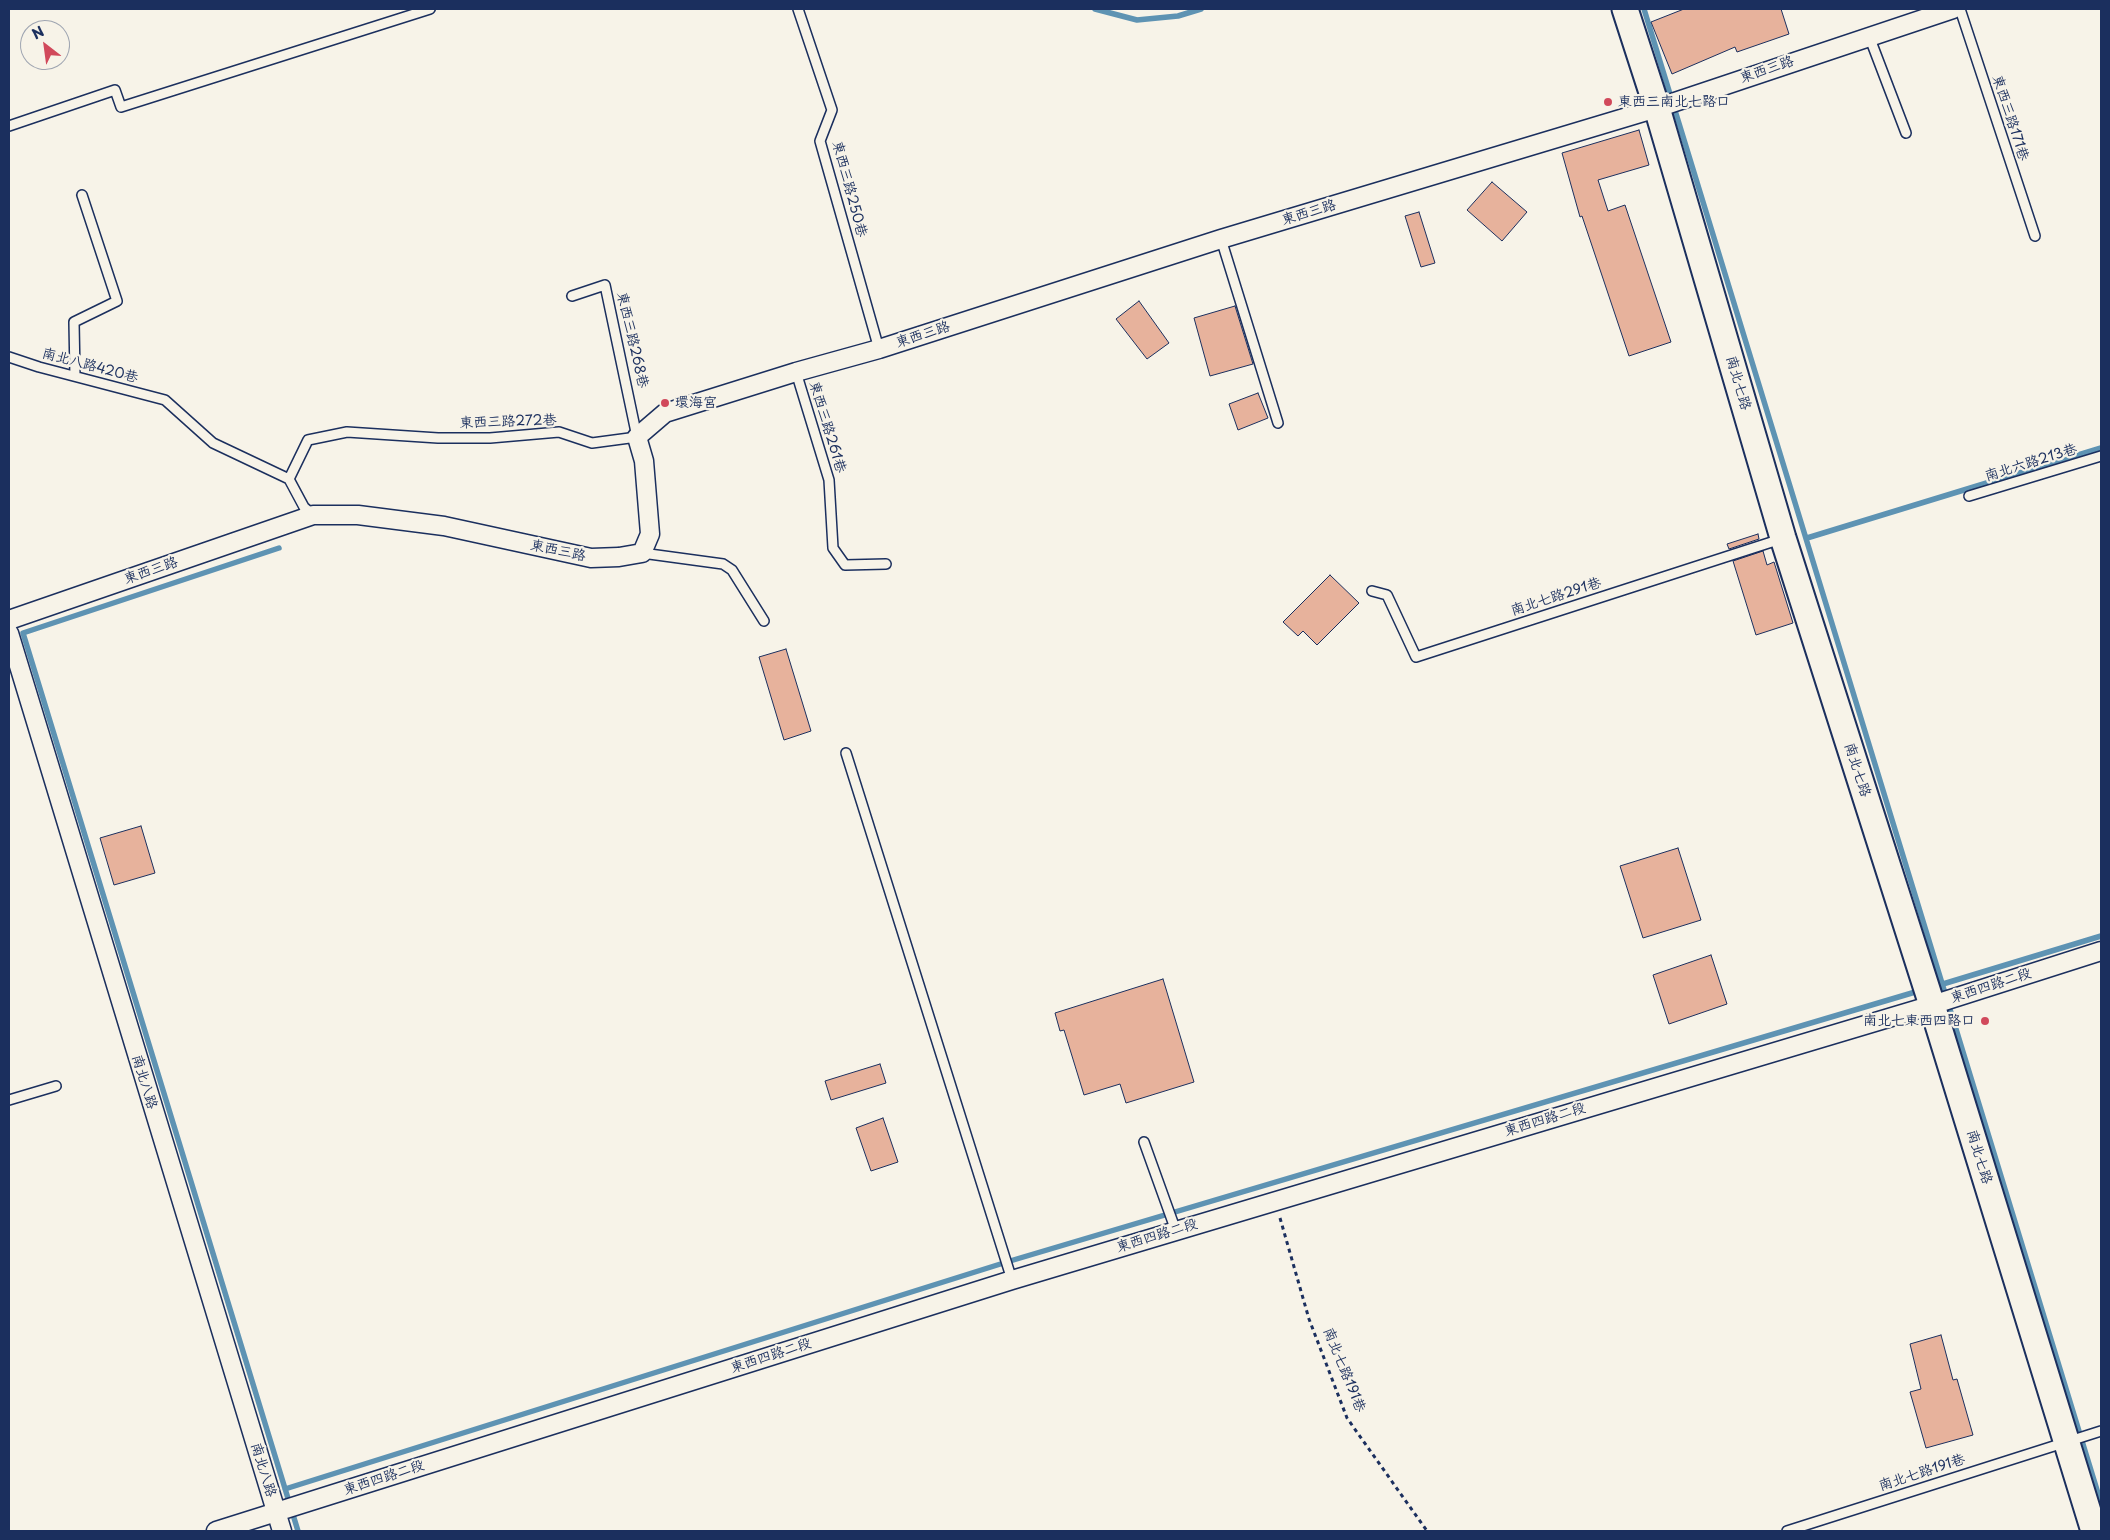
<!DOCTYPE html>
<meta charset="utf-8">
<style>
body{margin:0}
#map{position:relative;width:2110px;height:1540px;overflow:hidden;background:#f7f3e8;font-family:"Playpen Sans",sans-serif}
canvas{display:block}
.frame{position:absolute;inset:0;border:10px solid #1b2f5e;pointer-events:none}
.north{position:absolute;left:20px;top:20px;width:50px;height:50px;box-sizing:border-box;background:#f7f3e8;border:1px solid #9fa5b1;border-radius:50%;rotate:330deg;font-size:14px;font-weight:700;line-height:20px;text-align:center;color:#1b2f5e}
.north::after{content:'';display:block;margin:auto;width:18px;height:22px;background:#d1495b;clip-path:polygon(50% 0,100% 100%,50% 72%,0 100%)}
</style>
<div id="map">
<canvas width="2110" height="1540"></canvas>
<div class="frame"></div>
<div class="north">N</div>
</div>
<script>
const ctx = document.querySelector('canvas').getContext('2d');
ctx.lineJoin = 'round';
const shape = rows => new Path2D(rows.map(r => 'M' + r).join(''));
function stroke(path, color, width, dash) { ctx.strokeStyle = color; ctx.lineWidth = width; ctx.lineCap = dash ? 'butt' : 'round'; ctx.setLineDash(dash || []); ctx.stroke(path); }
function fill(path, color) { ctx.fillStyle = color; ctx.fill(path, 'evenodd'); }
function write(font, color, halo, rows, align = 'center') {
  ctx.font = font + ' "Playpen Sans","LXGW WenKai TC",sans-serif'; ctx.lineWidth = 4.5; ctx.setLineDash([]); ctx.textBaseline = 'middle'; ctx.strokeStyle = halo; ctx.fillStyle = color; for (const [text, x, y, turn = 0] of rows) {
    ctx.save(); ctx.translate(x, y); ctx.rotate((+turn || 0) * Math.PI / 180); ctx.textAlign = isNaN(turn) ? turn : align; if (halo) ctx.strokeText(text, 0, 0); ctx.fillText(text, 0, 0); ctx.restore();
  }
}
stroke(shape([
 [1095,9,1137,20,1178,16,1201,9],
 [1644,9,2101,1503],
 [1807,538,2101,448],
 [279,548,23,633,298,1531],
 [1933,987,2101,936],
 [285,1489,1010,1261,1922,990]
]), '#5e93b3', 5.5);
const building = shape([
 [1684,9,1781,9,1789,34,1737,52,1735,47,1672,74,1651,22,1684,9],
 [1639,130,1649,165,1598,180,1608,211,1625,205,1671,342,1629,356,1582,216,1580,217,1562,153,1639,130],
 [1492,182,1527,212,1502,241,1467,210,1492,182],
 [1419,212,1435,263,1421,267,1405,216,1419,212],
 [1139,301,1169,343,1147,359,1116,319,1139,301],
 [1235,306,1253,364,1210,376,1194,318,1235,306],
 [1258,393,1268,418,1238,430,1229,404,1258,393],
 [1758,534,1759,539,1729,549,1727,544,1758,534],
 [1763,551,1767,565,1774,562,1793,623,1756,635,1733,561,1763,551],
 [1330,575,1359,603,1317,645,1303,631,1298,636,1283,622,1330,575],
 [786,649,811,731,784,740,759,657,786,649],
 [141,826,155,873,114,885,100,838,141,826],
 [1678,848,1701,920,1643,938,1620,866,1678,848],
 [1711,955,1727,1004,1669,1024,1653,975,1711,955],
 [1163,979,1194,1082,1126,1103,1120,1084,1084,1095,1064,1030,1060,1031,1055,1013,1163,979],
 [880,1064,886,1083,831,1100,825,1081,880,1064],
 [883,1118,898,1162,871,1171,856,1128,883,1118],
 [1941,1335,1953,1380,1957,1379,1973,1435,1926,1448,1910,1392,1921,1389,1910,1344,1941,1335]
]);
fill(building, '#e7b29c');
stroke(building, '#1b2f5e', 1);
const lane = shape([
 [798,9,832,110,820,141,879,349],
 [1960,9,2035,236],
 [1869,36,1906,133],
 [9,126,115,90,121,107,430,9],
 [1221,239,1278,423],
 [9,357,39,367,165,400,213,443,289,479,304,507,313,515],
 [796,372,829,480,833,548,845,565,886,564],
 [75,376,74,322,117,301,82,195],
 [289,479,308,440,347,432,438,438,490,438,559,432,592,443,637,437,605,285,572,296],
 [1969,496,2101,456],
 [642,553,723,564,732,570,764,621],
 [1372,591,1387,595,1416,657,1781,539],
 [846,753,1012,1280],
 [9,1100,56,1086],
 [1144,1142,1176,1231],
 [1787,1531,2101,1431]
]);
const street = shape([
 [9,620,313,515,358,515,444,526,591,558,619,557,642,553,650,534,644,461,637,437,665,413,796,372,879,349,1221,239,1657,108,1953,9],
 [9,633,282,1531],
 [216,1531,1012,1280,1932,1005,2101,951]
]);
const secondary = shape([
 [1625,9,1657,108,1783,538,1932,1005,2094,1531]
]);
stroke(lane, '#1b2f5e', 12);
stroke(street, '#1b2f5e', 21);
stroke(secondary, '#1b2f5e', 29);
stroke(shape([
 [1280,1218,1309,1319,1347,1418,1427,1531]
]), '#1b2f5e', 3, [4, 4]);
stroke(lane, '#f7f3e8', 9);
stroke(street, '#f7f3e8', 18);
stroke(secondary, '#f7f3e8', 25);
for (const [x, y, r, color] of [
 [1608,102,5,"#d1495b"],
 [665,403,5,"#d1495b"],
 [1985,1021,5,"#d1495b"]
]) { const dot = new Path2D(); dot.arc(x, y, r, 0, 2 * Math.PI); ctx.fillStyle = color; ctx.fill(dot); stroke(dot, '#f7f3e8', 2); }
write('14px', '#1b2f5e', '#f7f3e8', [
 ["東西三路",1767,70,-19],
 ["東西三路171巷",2010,118,72],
 ["東西三路250巷",849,189,75],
 ["東西三路",1309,213,-17],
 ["東西三路",923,335,-18],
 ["東西三路268巷",632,340,77],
 ["南北八路420巷",90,366,15],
 ["南北七路",1738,383,74],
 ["東西三路272巷",508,422,-2],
 ["東西三路261巷",827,427,73],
 ["南北六路213巷",2031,463,-17],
 ["東西三路",558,551,12],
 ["東西三路",151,571,-19],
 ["南北七路291巷",1556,597,-18],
 ["南北七路",1857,770,72],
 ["東西四路二段",1991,986,-18],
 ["南北八路",144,1082,73],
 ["東西四路二段",1545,1120,-17],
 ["南北七路",1979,1157,73],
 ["東西四路二段",1157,1236,-17],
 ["東西四路二段",771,1356,-18],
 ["南北七路191巷",1344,1370,68],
 ["南北八路",263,1470,73],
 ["南北七路191巷",1922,1473,-18],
 ["東西四路二段",384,1478,-18]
]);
write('14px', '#1b2f5e', '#f7f3e8', [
 ["東西三南北七路口",1618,102],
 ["環海宮",675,403],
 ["南北七東西四路口",1975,1021,"right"]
], 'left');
</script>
